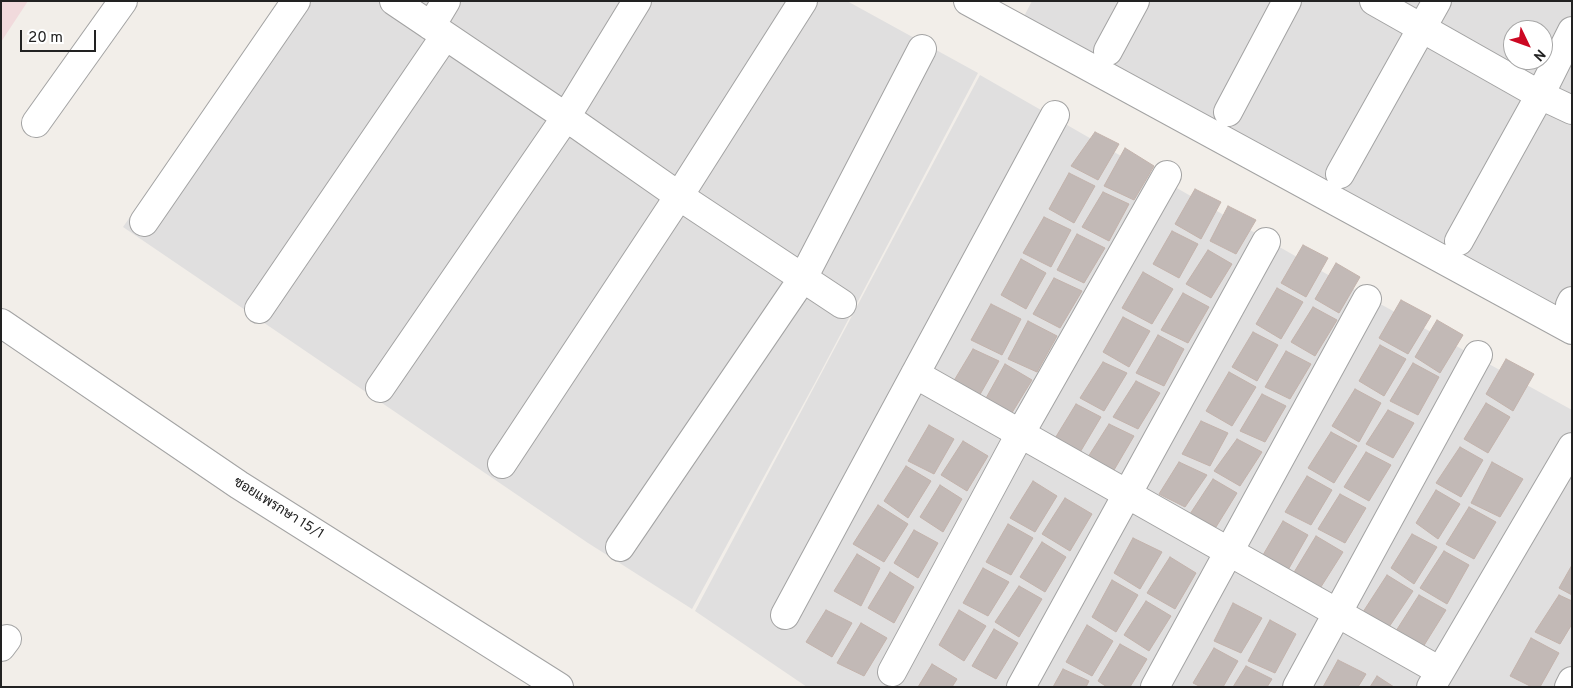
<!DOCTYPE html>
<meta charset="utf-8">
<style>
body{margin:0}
#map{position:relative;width:1573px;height:688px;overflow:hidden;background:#f2eee9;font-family:Overpass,sans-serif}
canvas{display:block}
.frame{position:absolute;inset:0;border:2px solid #222;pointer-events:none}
.north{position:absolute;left:1503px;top:20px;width:50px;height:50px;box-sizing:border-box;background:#fff;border:1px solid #a7a7a7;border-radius:50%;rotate:132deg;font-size:14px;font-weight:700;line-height:20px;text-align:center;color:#222}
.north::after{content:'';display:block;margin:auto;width:18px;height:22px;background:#cc0823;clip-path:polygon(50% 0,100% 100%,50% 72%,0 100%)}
.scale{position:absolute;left:20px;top:30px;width:76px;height:22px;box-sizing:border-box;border:2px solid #222;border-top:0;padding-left:6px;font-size:15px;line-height:18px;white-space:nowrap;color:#222;-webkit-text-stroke:4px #fff;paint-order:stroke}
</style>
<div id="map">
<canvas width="1573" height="688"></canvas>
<div class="frame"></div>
<div class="north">N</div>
<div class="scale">20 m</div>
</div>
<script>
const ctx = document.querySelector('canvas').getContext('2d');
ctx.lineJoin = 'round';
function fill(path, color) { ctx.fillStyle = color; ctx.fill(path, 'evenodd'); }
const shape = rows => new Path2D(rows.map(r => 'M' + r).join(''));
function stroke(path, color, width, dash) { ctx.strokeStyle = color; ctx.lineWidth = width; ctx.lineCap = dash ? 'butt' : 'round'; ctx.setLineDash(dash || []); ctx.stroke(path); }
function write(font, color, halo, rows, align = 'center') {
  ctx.font = font + ' Overpass,Sarabun,sans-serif'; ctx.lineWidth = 4.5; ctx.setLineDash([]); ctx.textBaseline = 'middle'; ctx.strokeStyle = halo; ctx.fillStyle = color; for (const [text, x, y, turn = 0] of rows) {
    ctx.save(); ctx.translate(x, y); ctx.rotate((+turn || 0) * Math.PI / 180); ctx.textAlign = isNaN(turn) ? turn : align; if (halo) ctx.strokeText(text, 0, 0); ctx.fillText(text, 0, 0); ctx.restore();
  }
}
fill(shape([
 [283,1,847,1,978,73,817,379,692,609,588,543,123,227],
 [1032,1,1572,1,1572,337,1019,26],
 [1513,30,1543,30,1543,60,1513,60],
 [980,75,1337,280,1572,410,1572,687,807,687,695,611]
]), '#e0dfdf');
fill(shape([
 [1,1,28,1,1,42]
]), '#f1dadc');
const building = shape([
 [1095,132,1119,144,1098,180,1071,166,1095,132],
 [1125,148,1154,166,1134,200,1104,186,1125,148],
 [1069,173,1095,186,1074,223,1049,209,1069,173],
 [1195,189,1221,202,1201,239,1175,224,1195,189],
 [1103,192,1129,204,1109,241,1082,227,1103,192],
 [1228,206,1256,220,1236,254,1210,241,1228,206],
 [1044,217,1071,230,1051,267,1023,253,1044,217],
 [1172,231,1198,244,1179,278,1153,264,1172,231],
 [1077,234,1105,248,1084,283,1057,270,1077,234],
 [1303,245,1328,258,1306,297,1281,283,1303,245],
 [1208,250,1232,264,1211,298,1186,284,1208,250],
 [1021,259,1046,273,1026,309,1001,295,1021,259],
 [1336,263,1360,277,1339,313,1315,299,1336,263],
 [1143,272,1173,289,1152,324,1122,308,1143,272],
 [1054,278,1082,291,1060,328,1033,314,1054,278],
 [1277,288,1303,302,1281,339,1256,324,1277,288],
 [1183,293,1209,307,1188,343,1161,330,1183,293],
 [1401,300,1431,316,1408,354,1379,338,1401,300],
 [991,304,1021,319,1002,355,971,340,991,304],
 [1313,307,1337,320,1315,356,1291,342,1313,307],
 [1123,317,1150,331,1129,367,1103,352,1123,317],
 [1437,320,1463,335,1440,373,1415,357,1437,320],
 [1028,321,1057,336,1037,372,1008,359,1028,321],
 [1253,332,1278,345,1257,381,1232,367,1253,332],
 [1158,335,1184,349,1164,386,1136,373,1158,335],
 [1380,345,1406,359,1384,396,1359,381,1380,345],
 [973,349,999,361,978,398,952,384,973,349],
 [1286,351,1311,364,1290,399,1265,387,1286,351],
 [1506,359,1534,374,1513,411,1486,394,1506,359],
 [1103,362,1127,373,1104,411,1080,398,1103,362],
 [1413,363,1439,377,1418,415,1390,401,1413,363],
 [1005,364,1032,380,1010,416,985,400,1005,364],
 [1229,372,1256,387,1232,426,1206,411,1229,372],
 [1136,381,1160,393,1138,429,1113,417,1136,381],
 [1355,389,1381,403,1359,442,1332,426,1355,389],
 [1262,394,1286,406,1265,442,1240,431,1262,394],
 [1486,403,1510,417,1488,453,1464,439,1486,403],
 [1076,404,1101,417,1079,454,1054,440,1076,404],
 [1388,410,1414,423,1393,458,1366,444,1388,410],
 [1201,421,1228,433,1210,466,1182,454,1201,421],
 [1109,424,1134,436,1114,470,1088,457,1109,424],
 [929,425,954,439,934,474,908,461,929,425],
 [1331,432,1357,446,1334,483,1308,468,1331,432],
 [1237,439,1262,452,1240,486,1214,471,1237,439],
 [963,441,988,456,967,491,941,475,963,441],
 [1460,447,1483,460,1461,497,1436,483,1460,447],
 [1366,452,1391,465,1369,501,1344,487,1366,452],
 [1179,462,1207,475,1185,507,1159,494,1179,462],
 [1492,462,1523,479,1500,517,1471,503,1492,462],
 [906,466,931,481,908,518,884,501,906,466],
 [1307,476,1332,490,1311,525,1285,512,1307,476],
 [1213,479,1237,493,1216,527,1190,514,1213,479],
 [1033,481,1057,496,1035,532,1010,518,1033,481],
 [940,485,962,499,943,532,920,517,940,485],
 [1436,490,1460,504,1438,539,1416,523,1436,490],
 [1340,494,1366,508,1345,543,1318,529,1340,494],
 [1065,498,1092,514,1070,551,1042,534,1065,498],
 [878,505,908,524,884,562,853,544,878,505],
 [1469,507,1496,522,1474,559,1446,544,1469,507],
 [1283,521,1308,535,1288,570,1263,555,1283,521],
 [1008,524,1033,538,1011,575,986,562,1008,524],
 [914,530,938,543,918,578,894,563,914,530],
 [1412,534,1437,547,1414,584,1391,568,1412,534],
 [1316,536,1343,552,1319,590,1293,574,1316,536],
 [1133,538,1162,552,1140,589,1114,573,1133,538],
 [1042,542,1066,557,1045,592,1020,577,1042,542],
 [1444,551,1469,565,1447,604,1420,588,1444,551],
 [857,554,880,568,861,606,834,591,857,554],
 [1170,557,1196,573,1175,609,1147,593,1170,557],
 [1572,565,1572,595,1559,588,1572,565],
 [983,568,1009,582,988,616,963,603,983,568],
 [890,572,914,587,894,623,868,608,890,572],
 [1387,575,1413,591,1389,627,1363,612,1387,575],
 [1112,580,1138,595,1116,632,1092,617,1112,580],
 [1019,586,1042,599,1019,637,995,622,1019,586],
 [1419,595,1446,610,1423,647,1396,631,1419,595],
 [1559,595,1572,601,1572,624,1560,644,1535,632,1559,595],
 [1146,601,1171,616,1149,651,1124,635,1146,601],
 [1233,603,1262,618,1241,653,1214,641,1233,603],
 [826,610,852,623,832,657,806,642,826,610],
 [959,610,986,626,964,661,939,645,959,610],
 [1270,620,1296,634,1275,673,1248,661,1270,620],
 [861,623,887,638,864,676,837,663,861,623],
 [1087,625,1113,641,1092,676,1066,662,1087,625],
 [994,629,1018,643,996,679,972,666,994,629],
 [1531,638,1559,653,1540,687,1532,687,1510,676,1531,638],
 [1120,644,1147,659,1130,687,1107,687,1098,681,1120,644],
 [1214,648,1238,661,1223,687,1201,687,1193,683,1214,648],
 [1338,660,1366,674,1358,687,1323,687,1338,660],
 [932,664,957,679,952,687,918,687,932,664],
 [1246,666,1272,679,1267,687,1233,687,1246,666],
 [1063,669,1089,681,1086,687,1053,687,1063,669],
 [1377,676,1394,687,1370,687,1377,676]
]);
fill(building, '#c2b9b6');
stroke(building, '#c3b3ac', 1);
const minor = shape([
 [394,1,566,117,679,196,842,304],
 [968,1,1572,330],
 [1374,1,1540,95,1572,110],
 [431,26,446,1],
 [1108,51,1135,1],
 [1228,112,1287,1],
 [36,123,123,1],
 [1340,174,1437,1],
 [144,222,296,1],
 [1459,241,1540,95,1572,31],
 [1570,305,1572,301],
 [259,309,445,36],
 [915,374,1440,671],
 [380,388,566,117,637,1],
 [502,464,679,196,803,1],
 [620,547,803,278,922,49],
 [785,615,1055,115],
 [1,647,7,639],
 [892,672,1020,434,1167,175],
 [1021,687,1266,242],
 [1155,687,1367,299],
 [1297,687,1478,355],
 [1431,687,1572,447],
 [1569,687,1572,681]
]);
const tertiary = shape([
 [1,323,239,485,559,687]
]);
stroke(minor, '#a3a3a3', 30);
stroke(tertiary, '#a3a3a3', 30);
stroke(minor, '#fff', 28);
stroke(tertiary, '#fff', 28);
write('14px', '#222', '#fff', [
 ["ซอยแพรกษา 15/1",278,509,32]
]);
</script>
